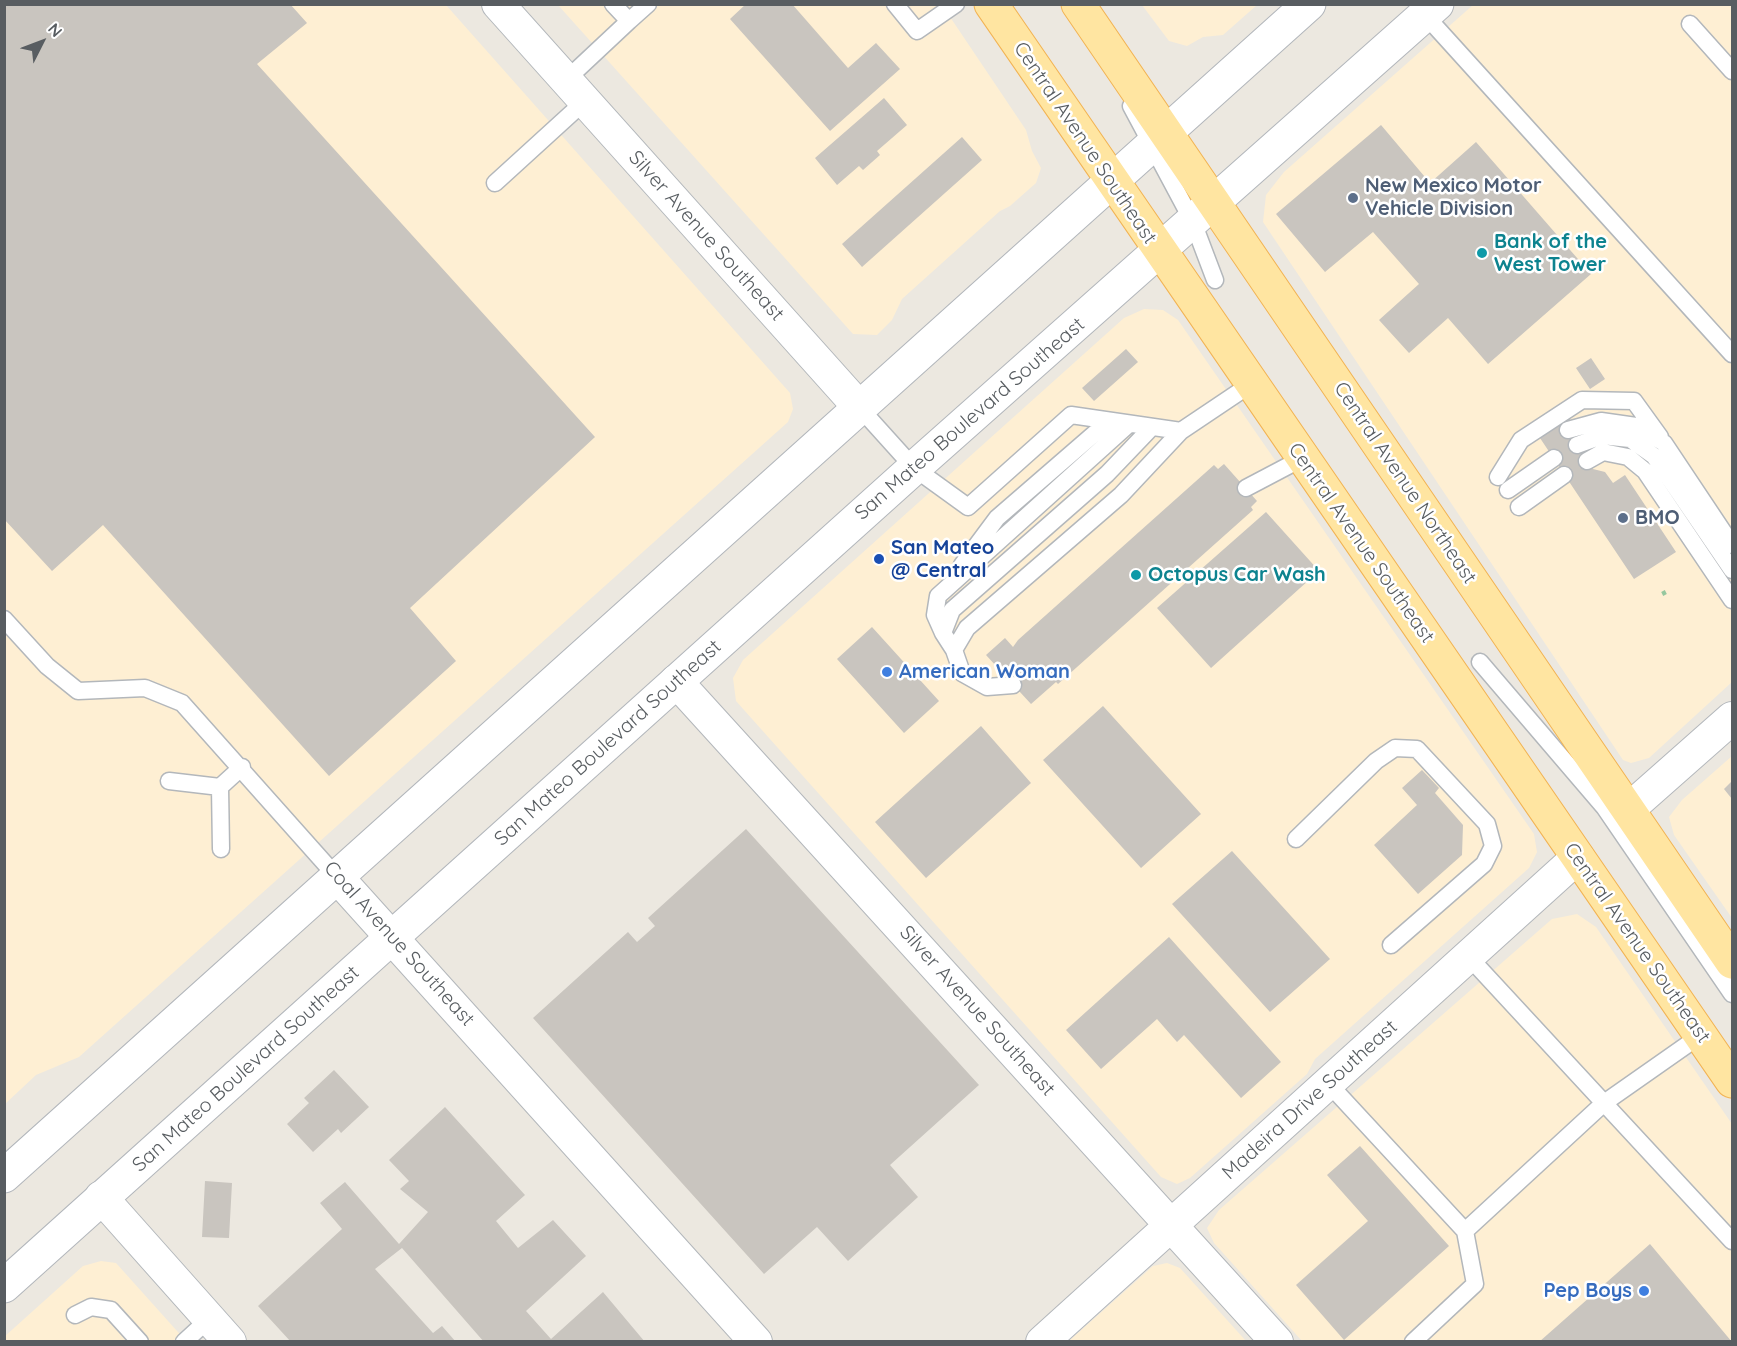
<!DOCTYPE html>
<style>
body{margin:0}
#map{position:relative;width:1737px;height:1346px;overflow:hidden;background:#ece8e0;font-family:Quicksand,sans-serif}
canvas{display:block}
.frame{position:absolute;inset:0;border:6px solid #585d61;pointer-events:none}
.north{position:absolute;left:12px;top:12px;width:60px;height:60px;-webkit-text-stroke:4px #fff;paint-order:stroke;rotate:48deg;font-size:16px;font-weight:700;line-height:24px;text-align:center;color:#585d61}
.north::after{content:'';display:block;margin:auto;width:21px;height:27px;background:#585d61;clip-path:polygon(50% 0,100% 100%,50% 72%,0 100%)}
</style>
<div id="map">
<canvas width="1737" height="1346"></canvas>
<div class="frame"></div>
<div class="north">N</div>
</div>
<script>
const ctx = document.querySelector('canvas').getContext('2d');
ctx.lineJoin = 'round';
function fill(path, color) { ctx.fillStyle = color; ctx.fill(path, 'evenodd'); }
const shape = rows => new Path2D(rows.map(r => 'M' + r).join(''));
function stroke(path, color, width, dash) { ctx.strokeStyle = color; ctx.lineWidth = width; ctx.lineCap = dash ? 'butt' : 'round'; ctx.setLineDash(dash || []); ctx.stroke(path); }
function write(font, color, halo, rows, align = 'center') {
  ctx.font = font + ' Quicksand,sans-serif'; ctx.lineWidth = 5; ctx.setLineDash([]); ctx.textBaseline = 'middle'; ctx.strokeStyle = halo; ctx.fillStyle = color; for (const [text, x, y, turn = 0] of rows) {
    ctx.save(); ctx.translate(x, y); ctx.rotate((+turn || 0) * Math.PI / 180); ctx.textAlign = isNaN(turn) ? turn : align; if (halo) ctx.strokeText(text, 0, 0); ctx.fillText(text, 0, 0); ctx.restore();
  }
}
fill(shape([
 [5,5,446,5,790,393,793,409,788,422,79,1057,36,1075,5,1104],
 [558,5,942,5,1026,130,1032,151,1041,168,1036,183,1010,206,1000,211,902,299,892,320,877,335,853,334],
 [1142,5,1257,5,1223,35,1203,37,1187,46,1169,41],
 [1473,5,1732,5,1732,682,1649,758,1631,763,1623,760,1263,222,1266,195,1284,172],
 [1144,309,1163,310,1178,320,1534,834,1537,852,1529,868,1315,1059,1307,1074,1190,1178,1177,1184,1161,1177,736,701,733,678,743,660,1124,318],
 [1732,756,1732,918,1674,835,1669,817,1682,800],
 [1577,914,1596,927,1732,1124,1732,1341,1302,1341,1214,1243,1207,1228,1219,1210,1552,919],
 [101,1261,116,1263,186,1341,5,1342,4,1337,83,1266],
 [1167,1263,1180,1268,1246,1341,1069,1341,1153,1266]
]), '#feefd3');
fill(shape([
 [4,4,290,4,307,23,257,64,595,437,410,608,456,661,329,776,103,525,52,571,4,519],
 [746,4,792,4,848,68,876,43,900,69,830,131,730,19],
 [884,98,907,125,877,151,880,155,863,170,859,166,837,185,815,158],
 [1381,125,1430,183,1476,142,1591,274,1488,364,1448,318,1409,353,1379,320,1419,284,1373,232,1325,272,1276,214],
 [962,137,982,160,862,267,842,244],
 [1126,349,1138,362,1094,401,1082,388],
 [1591,358,1605,379,1590,389,1576,368],
 [1563,423,1593,469,1605,472,1613,483,1625,475,1676,552,1634,579,1540,438],
 [1224,464,1257,501,1251,507,1253,510,1058,684,1056,682,1031,704,986,655,1005,638,1013,647,1018,640,1214,465,1218,469],
 [1266,512,1319,571,1211,668,1157,608],
 [872,627,939,701,904,733,837,659],
 [1103,706,1201,814,1141,868,1043,760],
 [981,726,1031,783,926,878,875,822],
 [1422,770,1439,788,1435,793,1463,825,1462,855,1418,894,1374,845,1417,805,1402,788],
 [1732,781,1732,799,1724,789],
 [746,829,979,1085,890,1165,918,1197,848,1261,817,1227,764,1274,533,1018,628,932,637,942,655,926,648,918],
 [1232,851,1330,959,1270,1012,1172,904],
 [1169,937,1281,1062,1241,1098,1184,1035,1177,1042,1157,1019,1101,1069,1066,1030],
 [334,1070,369,1107,341,1133,338,1129,313,1152,287,1124,309,1103,304,1098],
 [445,1107,525,1195,496,1221,518,1248,553,1220,586,1256,526,1311,551,1339,603,1292,645,1342,484,1342,402,1248,375,1269,433,1333,442,1326,456,1342,291,1342,258,1306,342,1229,320,1203,345,1182,399,1244,428,1212,400,1189,409,1181,389,1160],
 [1360,1146,1449,1246,1344,1340,1296,1285,1368,1221,1327,1175],
 [205,1181,232,1183,229,1238,202,1237],
 [1650,1244,1732,1342,1539,1342]
]), '#c9c5bf');
const lane = shape([
 [895,4,917,31,956,4],
 [1425,15,1732,354],
 [629,21,648,4],
 [1690,24,1732,71],
 [566,80,629,21,613,4],
 [1131,106,1193,222,1215,280],
 [495,183,585,101],
 [859,407,914,468,968,507,1071,415,1181,431,1251,384],
 [1568,430,1601,421,1636,426,1664,443,1732,545],
 [1577,445,1602,436,1630,439,1654,456,1732,570],
 [1587,461,1603,452,1628,457,1645,471,1732,600],
 [1498,477,1521,440,1582,400,1634,401,1660,437],
 [1246,488,1303,458],
 [1508,490,1554,458],
 [1519,507,1564,475],
 [962,565,997,518,1109,421],
 [4,619,47,666,78,691,145,688,182,703,337,877],
 [943,633,935,615,938,596,1129,424],
 [954,650,943,633,952,610,1107,474,1152,427],
 [1480,662,1604,807,1732,994],
 [1013,685,987,687,962,673,954,650,967,628,1121,495,1181,431],
 [169,781,220,787,242,767],
 [220,787,221,849],
 [1296,839,1376,761,1395,748,1417,749,1487,824,1493,846,1484,864,1391,945],
 [1701,1035,1604,1103,1732,1241],
 [1328,1083,1465,1231,1604,1103,1468,956],
 [75,1315,91,1307,111,1310,140,1342],
 [184,1342,209,1319],
 [1413,1342,1475,1284,1465,1231]
]);
const street = shape([
 [498,4,859,407],
 [676,681,1277,1342],
 [1629,809,1732,718],
 [337,877,756,1342],
 [101,1197,230,1342],
 [1042,1342,1578,857]
]);
const secondary = shape([
 [4,1176,1309,4],
 [4,1286,914,468,1437,4]
]);
const primary = shape([
 [991,4,1732,1081],
 [1078,4,1732,962]
]);
stroke(lane, '#b3b7bb', 19);
stroke(street, '#b3b7bb', 34);
stroke(secondary, '#b2b6bb', 35);
stroke(primary, '#f2b353', 35);
stroke(shape([
 [1663,591,1665,595]
]), '#96c79e', 4, [6, 3]);
stroke(lane, '#fff', 16);
stroke(street, '#fff', 32);
stroke(secondary, '#fff', 33);
stroke(primary, '#ffe5a1', 33);
for (const [x, y, r, color] of [
 [1353,198,6,"#5c6f8a"],
 [1482,253,6,"#0f9aa8"],
 [1623,518,6,"#5c6f8a"],
 [879,559,6,"#1a4fb4"],
 [1136,575,6,"#0f9aa8"],
 [887,672,6,"#3f7fe0"],
 [1644,1291,6,"#3f7fe0"]
]) { const dot = new Path2D(); dot.arc(x, y, r, 0, 2 * Math.PI); ctx.fillStyle = color; ctx.fill(dot); stroke(dot, '#fff', 2); }
write('20px', '#585d61', '#fff', [
 ["Central Avenue Southeast",1085,143,56],
 ["Silver Avenue Southeast",706,236,48],
 ["San Mateo Boulevard Southeast",970,419,-41],
 ["Central Avenue Northeast",1405,483,56],
 ["Central Avenue Southeast",1361,543,55],
 ["San Mateo Boulevard Southeast",608,743,-42],
 ["Central Avenue Southeast",1637,943,55],
 ["Coal Avenue Southeast",399,944,48],
 ["Silver Avenue Southeast",977,1011,48],
 ["San Mateo Boulevard Southeast",246,1069,-42],
 ["Madeira Drive Southeast",1310,1100,-42]
]);
write('bold 20px', '#4e5e75', '#fff', [
 ["New Mexico Motor",1365,186],
 ["Vehicle Division",1365,209],
 ["BMO",1635,518]
], 'left');
write('bold 20px', '#0d838f', '#fff', [
 ["Bank of the",1494,242],
 ["West Tower",1494,265],
 ["Octopus Car Wash",1148,575]
], 'left');
write('bold 20px', '#164399', '#fff', [
 ["San Mateo",891,548],
 ["@ Central",891,571]
], 'left');
write('bold 20px', '#366cbe', '#fff', [
 ["American Woman",899,672],
 ["Pep Boys",1632,1291,"right"]
], 'left');
</script>
